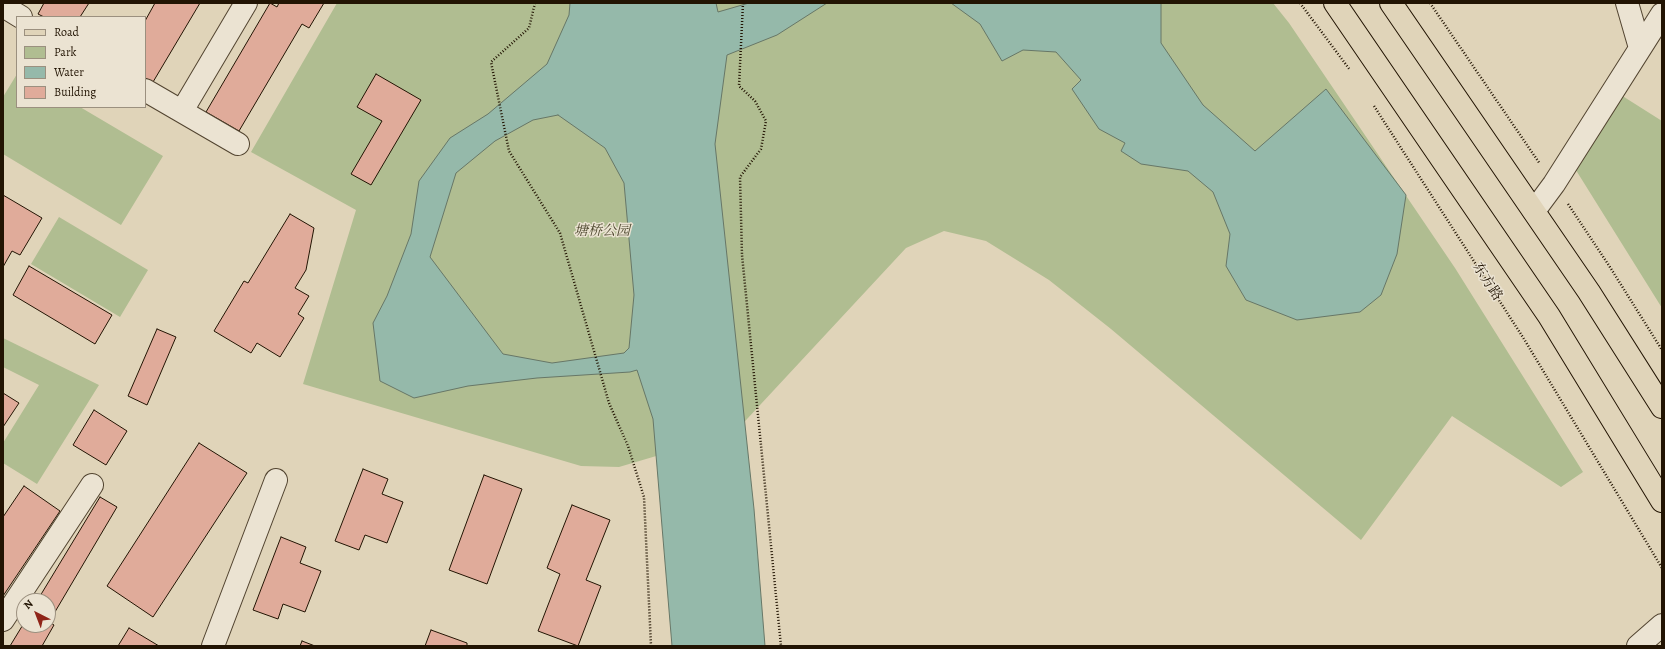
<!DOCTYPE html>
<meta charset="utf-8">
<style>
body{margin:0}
#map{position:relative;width:1665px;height:649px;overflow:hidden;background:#e0d4b9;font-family:Alegreya,serif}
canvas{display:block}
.frame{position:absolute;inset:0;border:4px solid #221403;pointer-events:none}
.legend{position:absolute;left:16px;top:16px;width:130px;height:92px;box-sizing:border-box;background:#ebe3d2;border:1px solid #9b907f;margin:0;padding:5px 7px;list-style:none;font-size:12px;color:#221403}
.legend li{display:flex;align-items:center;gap:8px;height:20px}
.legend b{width:20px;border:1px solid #9b907f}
.north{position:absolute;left:16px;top:593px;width:40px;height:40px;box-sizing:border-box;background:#ebe3d2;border:1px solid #9b907f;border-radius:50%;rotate:318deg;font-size:11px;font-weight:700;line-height:16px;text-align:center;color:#221403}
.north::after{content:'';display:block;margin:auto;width:14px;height:18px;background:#8f2418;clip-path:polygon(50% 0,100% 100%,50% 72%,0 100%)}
</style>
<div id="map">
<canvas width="1665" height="649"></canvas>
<div class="frame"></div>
<ul class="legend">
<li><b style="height:5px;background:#e0d4b9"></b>Road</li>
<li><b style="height:11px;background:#b0bd91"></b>Park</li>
<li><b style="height:11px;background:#95b9aa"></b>Water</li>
<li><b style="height:11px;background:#e0ab9a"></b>Building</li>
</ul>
<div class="north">N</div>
</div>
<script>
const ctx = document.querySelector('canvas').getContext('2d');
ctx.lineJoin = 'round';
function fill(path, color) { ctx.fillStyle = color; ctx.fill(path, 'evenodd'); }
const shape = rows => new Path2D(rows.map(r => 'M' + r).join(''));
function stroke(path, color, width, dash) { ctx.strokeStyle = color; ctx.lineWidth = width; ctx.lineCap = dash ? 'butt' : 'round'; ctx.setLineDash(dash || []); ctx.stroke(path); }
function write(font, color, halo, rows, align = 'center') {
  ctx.font = font + ' Alegreya,"Noto Serif SC",serif'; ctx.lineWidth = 3; ctx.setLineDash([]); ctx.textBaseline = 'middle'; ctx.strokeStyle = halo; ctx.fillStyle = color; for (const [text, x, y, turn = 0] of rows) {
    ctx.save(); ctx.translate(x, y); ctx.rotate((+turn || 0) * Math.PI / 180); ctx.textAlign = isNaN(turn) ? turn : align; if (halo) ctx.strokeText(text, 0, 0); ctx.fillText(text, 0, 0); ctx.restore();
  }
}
fill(shape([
 [337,3,1273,3,1289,23,1455,268,1583,472,1561,487,1452,416,1361,540,1111,329,1049,280,986,241,944,231,906,248,734,433,619,467,581,466,303,384,356,210,251,152],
 [17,74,17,107,80,107,163,156,121,225,3,154,3,97],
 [1613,90,1662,121,1662,308,1569,159],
 [59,217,148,270,120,317,31,264],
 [3,338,99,385,37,484,3,463,3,443,39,385,3,367]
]), '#b0bd91');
const water = shape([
 [570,3,716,3,718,12,749,3,827,3,777,35,727,55,715,144,754,509,765,646,672,646,653,419,637,370,630,372,537,378,468,386,414,398,380,381,373,323,387,296,411,234,419,181,450,138,488,114,547,64,569,15,570,3],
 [558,115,605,148,624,183,634,295,629,348,624,353,552,363,503,354,430,257,456,173,495,141,533,120,558,115],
 [951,3,1161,3,1161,43,1203,105,1255,151,1326,89,1406,195,1397,254,1381,295,1360,312,1297,320,1246,300,1226,266,1230,234,1213,192,1188,171,1141,164,1121,151,1125,143,1099,129,1072,89,1081,80,1056,52,1023,50,1002,61,980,24,951,3]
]);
fill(water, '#95b9aa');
stroke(water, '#677767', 1);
const building = shape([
 [44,3,89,3,80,17,44,17,38,14,44,3],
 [155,3,200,3,153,82,145,78,145,21,155,3],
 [270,3,277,7,279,3,324,3,309,28,302,24,239,131,206,112,270,3],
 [376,74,421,100,371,185,351,174,382,121,357,107,376,74],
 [3,195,42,218,20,255,12,251,3,267,3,195],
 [290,214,314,228,306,270,295,288,309,296,298,314,304,318,280,357,257,343,251,353,214,331,244,281,248,283,290,214],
 [29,266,112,315,95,344,13,295,29,266],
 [157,329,176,337,147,405,128,396,157,329],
 [3,393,19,403,3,427,3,393],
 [94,410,127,431,106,465,73,445,94,410],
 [199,443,247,473,153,617,107,586,199,443],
 [363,469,388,479,382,494,403,502,387,543,365,535,359,550,335,541,363,469],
 [484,475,522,489,487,584,449,570,484,475],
 [24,486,60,511,3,596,3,517,24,486],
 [100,497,117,507,49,622,54,625,42,646,10,646,24,623,24,625,48,625,48,601,37,601,100,497],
 [572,505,610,520,586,580,601,586,578,646,538,631,560,574,547,568,572,505],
 [281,537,306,547,300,563,321,571,305,612,283,604,278,619,253,610,281,537],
 [129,628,159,646,118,646,129,628],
 [431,630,467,643,467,646,425,646,431,630],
 [302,641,315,646,300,646,302,641]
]);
fill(building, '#e0ab9a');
stroke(building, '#221403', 1);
const minor = shape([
 [1627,3,1640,48],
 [3,6,21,17],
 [145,90,238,144],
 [182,111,246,3],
 [1534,211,1554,184,1662,14],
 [3,620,92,485],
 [213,646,276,480],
 [1638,646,1662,625]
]);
const major = shape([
 [1335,3,1549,316,1662,501],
 [1391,3,1589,292,1662,407]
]);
stroke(minor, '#524430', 24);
stroke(major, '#221403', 24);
stroke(shape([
 [535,3,529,28,491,62,509,151,560,233,609,403,628,446,644,497,651,646],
 [743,3,739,86,755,101,766,121,761,149,740,177,742,255,781,646],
 [1300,3,1350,70],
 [1430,3,1540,164],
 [1374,106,1524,339,1662,568],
 [1568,204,1608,264,1662,350]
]), '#221403', 2.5, [1, 2]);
stroke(minor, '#ebe3d2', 22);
stroke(major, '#e0d4b9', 22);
write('italic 14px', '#4d472e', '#ebe3d2', [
 ["塘桥公园",602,232]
]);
write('14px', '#221403', '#ebe3d2', [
 ["东方路",1487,282,57]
]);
</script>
